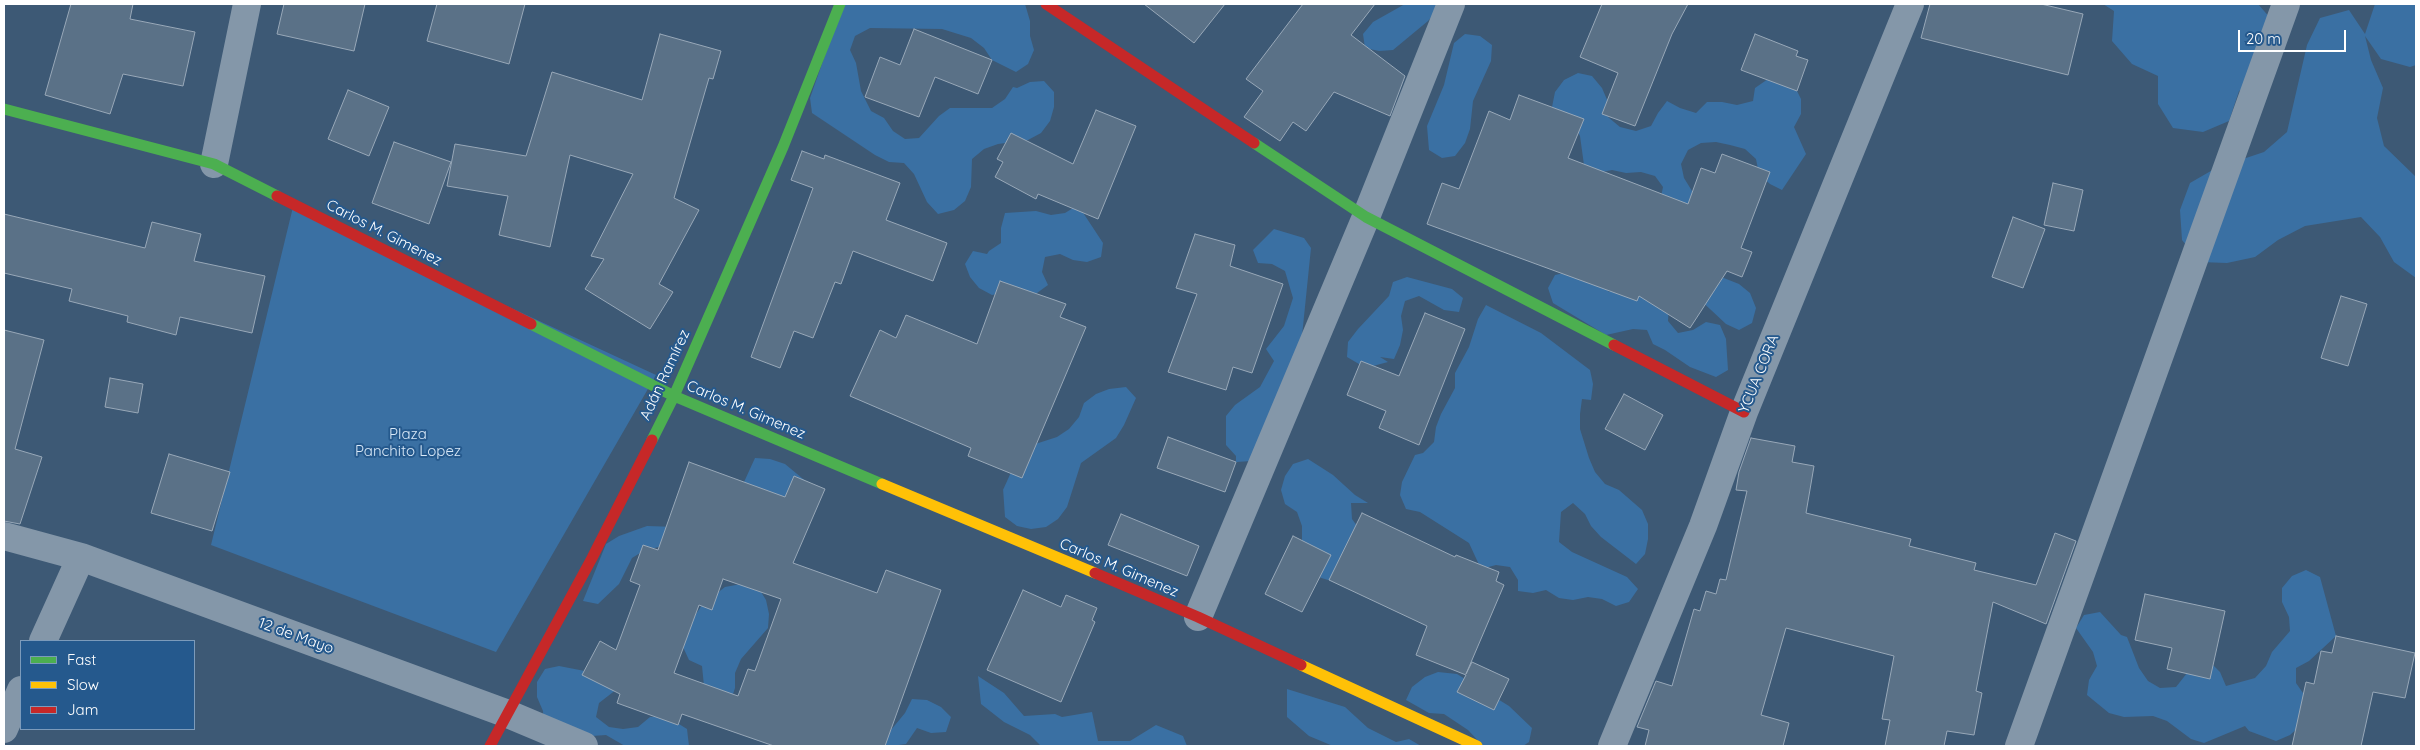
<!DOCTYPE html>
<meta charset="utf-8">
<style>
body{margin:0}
#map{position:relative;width:2420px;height:750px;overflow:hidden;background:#3d5975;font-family:Quicksand,sans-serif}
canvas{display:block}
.frame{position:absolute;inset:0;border:5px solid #fff;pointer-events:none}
.legend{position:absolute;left:20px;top:640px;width:175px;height:90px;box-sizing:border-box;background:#25598d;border:1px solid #7c9bbb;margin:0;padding:6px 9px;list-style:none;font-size:15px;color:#fff}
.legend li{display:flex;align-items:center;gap:10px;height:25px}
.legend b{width:25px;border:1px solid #7c9bbb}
.scale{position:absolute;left:2238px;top:30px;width:108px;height:22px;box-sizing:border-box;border:2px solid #fff;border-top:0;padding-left:6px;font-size:15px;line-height:18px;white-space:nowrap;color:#fff;-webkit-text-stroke:4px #25598d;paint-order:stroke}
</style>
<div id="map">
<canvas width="2420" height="750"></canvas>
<div class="frame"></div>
<ul class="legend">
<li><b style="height:6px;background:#4caf50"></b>Fast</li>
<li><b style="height:6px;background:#ffc107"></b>Slow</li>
<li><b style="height:6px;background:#c62828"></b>Jam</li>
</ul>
<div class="scale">20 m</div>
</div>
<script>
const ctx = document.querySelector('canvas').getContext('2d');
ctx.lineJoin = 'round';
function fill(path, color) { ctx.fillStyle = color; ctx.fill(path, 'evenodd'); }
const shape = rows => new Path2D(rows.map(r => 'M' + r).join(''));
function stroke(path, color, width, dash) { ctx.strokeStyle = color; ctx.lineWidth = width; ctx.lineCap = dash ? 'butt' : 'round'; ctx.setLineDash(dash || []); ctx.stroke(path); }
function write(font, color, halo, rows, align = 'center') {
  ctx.font = font + ' Quicksand,sans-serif'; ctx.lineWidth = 4; ctx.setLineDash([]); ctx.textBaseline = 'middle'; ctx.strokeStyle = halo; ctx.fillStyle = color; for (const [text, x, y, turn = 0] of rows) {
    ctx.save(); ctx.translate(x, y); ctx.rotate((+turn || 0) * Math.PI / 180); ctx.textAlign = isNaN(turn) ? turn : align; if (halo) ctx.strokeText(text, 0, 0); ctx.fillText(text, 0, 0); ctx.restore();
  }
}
fill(shape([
 [843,4,1025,4,1030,21,1030,36,1034,50,1028,64,1016,72,992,60,984,48,971,38,942,29,870,28,855,36,850,50,856,63,861,91,871,111,884,118,893,131,905,139,919,138,939,116,950,108,992,108,1005,99,1013,87,1017,88,1030,82,1044,81,1054,92,1054,107,1050,121,1041,133,1028,140,998,144,984,149,972,159,971,187,965,201,954,210,938,214,927,202,914,174,904,163,889,162,875,155,812,113,810,98],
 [1405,4,1443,4,1428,21,1393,50,1379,51,1365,48,1363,34,1373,22],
 [2103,4,2258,4,2278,27,2258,81,2239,91,2229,121,2203,132,2173,128,2158,104,2158,76,2132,64,2112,41,2114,11],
 [2375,4,2416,4,2416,65,2410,67,2381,59,2365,36,2371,60,2383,88,2377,118,2384,146,2416,177,2416,278,2394,262,2380,237,2361,217,2305,226,2278,240,2255,257,2227,263,2200,262,2182,240,2180,210,2190,183,2216,168,2264,152,2287,132,2307,45,2320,18,2349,10,2365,34],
 [1465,34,1480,36,1492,45,1491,61,1473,101,1470,129,1465,143,1455,156,1442,158,1429,150,1427,126,1444,85,1454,43],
 [1578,73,1592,76,1602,88,1608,102,1608,117,1620,127,1636,131,1651,126,1658,113,1667,101,1680,108,1696,113,1707,102,1722,102,1737,105,1753,101,1755,88,1768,79,1784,82,1797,91,1801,99,1801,114,1794,127,1806,154,1782,190,1770,184,1759,174,1756,159,1745,149,1730,145,1716,142,1701,143,1688,150,1681,164,1684,178,1692,191,1698,194,1711,273,1739,284,1750,293,1756,308,1752,323,1739,330,1726,324,1695,295,1669,307,1668,321,1678,333,1693,330,1706,322,1720,325,1726,339,1728,370,1716,377,1690,367,1665,350,1653,344,1647,330,1633,329,1606,335,1553,303,1548,288,1555,275,1569,272,1599,281,1609,292,1615,289,1660,202,1663,187,1655,176,1641,172,1626,173,1612,170,1597,173,1584,165,1580,136,1573,123,1561,118,1552,107,1555,92,1564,80],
 [1078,205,1103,243,1101,257,1087,262,1073,260,1060,254,1045,257,1042,272,1048,285,1037,293,1007,292,992,295,979,288,970,277,965,264,973,251,987,254,989,251,1001,243,1001,228,1005,213,1036,211,1051,215,1065,213],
 [293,207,656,375,496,652,211,545],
 [1274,229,1304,238,1311,248,1302,336,1252,461,1236,462,1236,456,1226,445,1226,416,1235,405,1260,387,1274,361,1266,349,1284,326,1293,298,1285,271,1272,264,1258,263,1253,250],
 [1407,277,1452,289,1463,298,1459,312,1444,310,1419,296,1405,301,1401,316,1403,330,1400,345,1394,359,1380,357,1388,362,1373,366,1359,364,1347,357,1348,342,1358,329,1389,296,1393,282],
 [1486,305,1541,333,1590,370,1593,384,1591,400,1582,399,1580,414,1580,429,1589,458,1595,472,1605,484,1619,490,1642,510,1648,524,1648,539,1645,554,1636,564,1601,537,1591,526,1585,514,1573,503,1561,512,1559,542,1572,552,1627,577,1638,589,1629,602,1616,606,1602,599,1588,597,1573,600,1559,598,1546,590,1533,593,1518,591,1518,580,1510,567,1496,565,1481,569,1469,543,1420,512,1406,509,1400,495,1402,482,1415,455,1423,453,1434,442,1436,427,1441,414,1455,388,1455,373,1469,347,1478,319],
 [1126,387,1136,398,1124,425,1116,438,1081,463,1067,507,1058,519,1046,527,1031,529,1017,526,1005,517,1003,488,1003,490,1017,459,1026,447,1057,437,1069,429,1079,417,1084,403,1096,394,1109,389],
 [755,458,770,459,785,464,808,483,798,495,673,544,645,550,632,558,619,584,598,604,583,601,606,544,619,536,647,526,677,527,751,493,744,482],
 [1308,459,1333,475,1355,495,1368,503,1351,503,1352,519,1360,530,1345,585,1318,577,1302,554,1302,526,1297,512,1285,504,1281,490,1285,476,1293,464],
 [2306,570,2320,577,2336,636,2309,661,2296,668,2296,683,2305,696,2301,725,2290,735,2276,741,2249,731,2245,726,2204,743,2191,739,2167,721,2153,716,2124,717,2109,713,2087,695,2089,680,2097,666,2093,652,2076,628,2084,615,2100,612,2121,635,2127,637,2139,668,2148,681,2160,688,2176,687,2195,663,2209,661,2220,672,2226,686,2255,678,2266,666,2272,652,2290,631,2289,617,2282,602,2282,588,2292,576],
 [741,584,755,590,758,587,766,600,769,614,768,628,741,659,735,673,735,688,730,703,705,696,702,666,689,660,683,647,694,617,702,605,725,587],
 [559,666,590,672,617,689,599,703,596,717,609,727,623,729,638,727,650,717,666,716,687,729,689,746,625,746,606,735,592,736,544,726,543,711,537,697,537,682,545,669],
 [1438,672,1457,674,1509,706,1532,728,1529,742,1523,746,1483,746,1468,730,1444,714,1429,713,1406,700,1412,687,1425,677],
 [978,676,1004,693,1024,716,1055,714,1062,717,1092,712,1098,741,1130,741,1156,725,1183,736,1187,746,1041,746,1030,735,1004,722,981,704],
 [1287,689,1345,707,1368,728,1396,742,1409,739,1421,746,1333,746,1309,736,1287,717],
 [912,699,927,700,941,707,951,717,946,732,931,733,917,728,906,744,891,746,858,746,886,736,905,713]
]), '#3a70a3');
const building = shape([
 [71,4,133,4,130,19,195,32,183,86,123,74,110,114,45,95,71,4],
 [284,4,365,4,354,51,277,34,284,4],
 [437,4,525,4,509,64,427,41,437,4],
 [1144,4,1225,4,1194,43,1144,4],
 [1303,4,1375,4,1351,35,1405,76,1390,116,1334,92,1306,131,1293,122,1280,141,1244,117,1263,91,1246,79,1303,4],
 [1602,4,1688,4,1672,34,1635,126,1602,114,1618,73,1580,57,1602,4],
 [1930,4,2041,4,2083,14,2068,75,1921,38,1930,4],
 [914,29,992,60,978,94,935,77,919,117,865,97,880,57,900,65,914,29],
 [660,34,721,51,713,79,709,78,674,198,699,210,659,284,673,292,650,329,585,289,604,259,591,256,633,174,570,155,550,247,499,235,508,196,447,186,455,144,526,156,552,72,642,100,660,34],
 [1755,34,1798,51,1796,56,1808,60,1797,91,1741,70,1755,34],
 [348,90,389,107,369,156,328,139,348,90],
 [1519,95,1584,119,1568,158,1688,204,1701,168,1715,173,1722,154,1770,172,1741,248,1752,252,1742,277,1727,271,1690,328,1639,296,1637,301,1427,224,1442,183,1459,189,1489,111,1510,120,1519,95],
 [1096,110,1136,126,1098,219,1038,194,1036,199,995,177,1003,162,997,159,1011,133,1073,164,1096,110],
 [394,142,451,162,429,224,372,203,394,142],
 [802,151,824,159,825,155,900,183,886,220,947,243,933,281,853,251,841,284,835,282,813,338,794,331,780,368,751,357,813,188,791,180,802,151],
 [2053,183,2083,190,2074,231,2044,225,2053,183],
 [4,214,145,248,152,222,201,234,194,261,265,276,252,333,180,317,176,335,127,322,128,316,69,301,72,289,4,273,4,214],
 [2013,217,2045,229,2023,288,1992,277,2013,217],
 [1195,234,1235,245,1230,266,1283,284,1252,373,1233,367,1226,390,1168,372,1197,294,1176,288,1195,234],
 [1000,281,1066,304,1060,317,1086,327,1022,478,968,456,971,448,850,396,880,330,896,338,906,315,977,344,1000,281],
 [2341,296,2367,304,2348,366,2321,358,2341,296],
 [1425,313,1465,329,1419,445,1379,428,1386,411,1347,395,1361,361,1399,376,1425,313],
 [4,330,44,340,15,449,42,457,20,524,4,521,4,330],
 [110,378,143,384,138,413,105,407,110,378],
 [1624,394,1663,415,1645,450,1605,429,1624,394],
 [1168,437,1236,462,1225,492,1157,468,1168,437],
 [1751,438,1795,446,1792,462,1814,466,1806,513,1911,539,1909,546,1976,563,1974,570,2036,585,2055,533,2076,541,2046,624,1993,602,1976,691,1982,693,1974,735,1947,731,1944,746,1885,746,1890,720,1882,719,1894,656,1786,628,1761,715,1789,723,1783,746,1645,746,1649,730,1637,727,1656,681,1672,686,1694,609,1700,611,1706,591,1716,594,1720,579,1726,580,1747,491,1736,490,1739,472,1751,438],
 [169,454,230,472,212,531,151,513,169,454],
 [689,462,785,497,794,476,825,489,793,563,877,593,886,570,941,590,885,746,774,746,682,714,678,725,617,703,620,694,582,675,600,641,616,650,640,585,630,581,643,545,658,550,689,462],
 [723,579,781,599,755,671,748,669,738,696,674,673,699,605,712,610,723,579],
 [1362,513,1455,557,1456,555,1499,572,1496,581,1504,585,1466,674,1472,662,1509,679,1494,710,1457,692,1466,675,1416,655,1427,626,1329,580,1362,513],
 [1121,514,1199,546,1187,576,1108,545,1121,514],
 [1293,536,1331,555,1302,612,1265,594,1293,536],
 [1023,590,1061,607,1066,595,1097,608,1092,620,1095,622,1061,702,987,670,1023,590],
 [2145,594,2225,611,2210,679,2167,669,2172,648,2135,640,2145,594],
 [2336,636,2415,653,2405,698,2373,692,2361,746,2292,746,2306,682,2314,684,2321,651,2332,653,2336,636]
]);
fill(building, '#5a7187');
stroke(building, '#98a8b8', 1);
stroke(shape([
 [214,164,247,4],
 [4,536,81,557,508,714,584,746],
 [1198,617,1366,217,1451,4],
 [43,641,81,557],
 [4,729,21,690],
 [1612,746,1703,526,1744,412,1910,4],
 [2019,746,2286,4]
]), '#8497a9', 28);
stroke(shape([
 [4,109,214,164,277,196],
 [1254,143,1366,217,1614,345],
 [531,324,674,396,882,484],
 [652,440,674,396,783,147,840,4]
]), '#4caf50', 11);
stroke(shape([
 [882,484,1095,573],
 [1301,665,1477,746]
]), '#ffc107', 11);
stroke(shape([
 [1046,4,1254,143],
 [277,196,531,324],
 [1614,345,1744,412],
 [1095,573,1198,617,1301,665],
 [490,746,592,558,652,440]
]), '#c62828', 11);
write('15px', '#fff', '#25598d', [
 ["Carlos M. Gimenez",384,233,27],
 ["YCUA CORA",1759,374,-68],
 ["Adán Ramírez",665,375,-65],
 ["Carlos M. Gimenez",746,410,23],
 ["Carlos M. Gimenez",1119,568,23],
 ["12 de Mayo",296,636,20]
]);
write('15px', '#d9e9f8', '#25598d', [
 ["Plaza",408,434],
 ["Panchito Lopez",408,451]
]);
</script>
